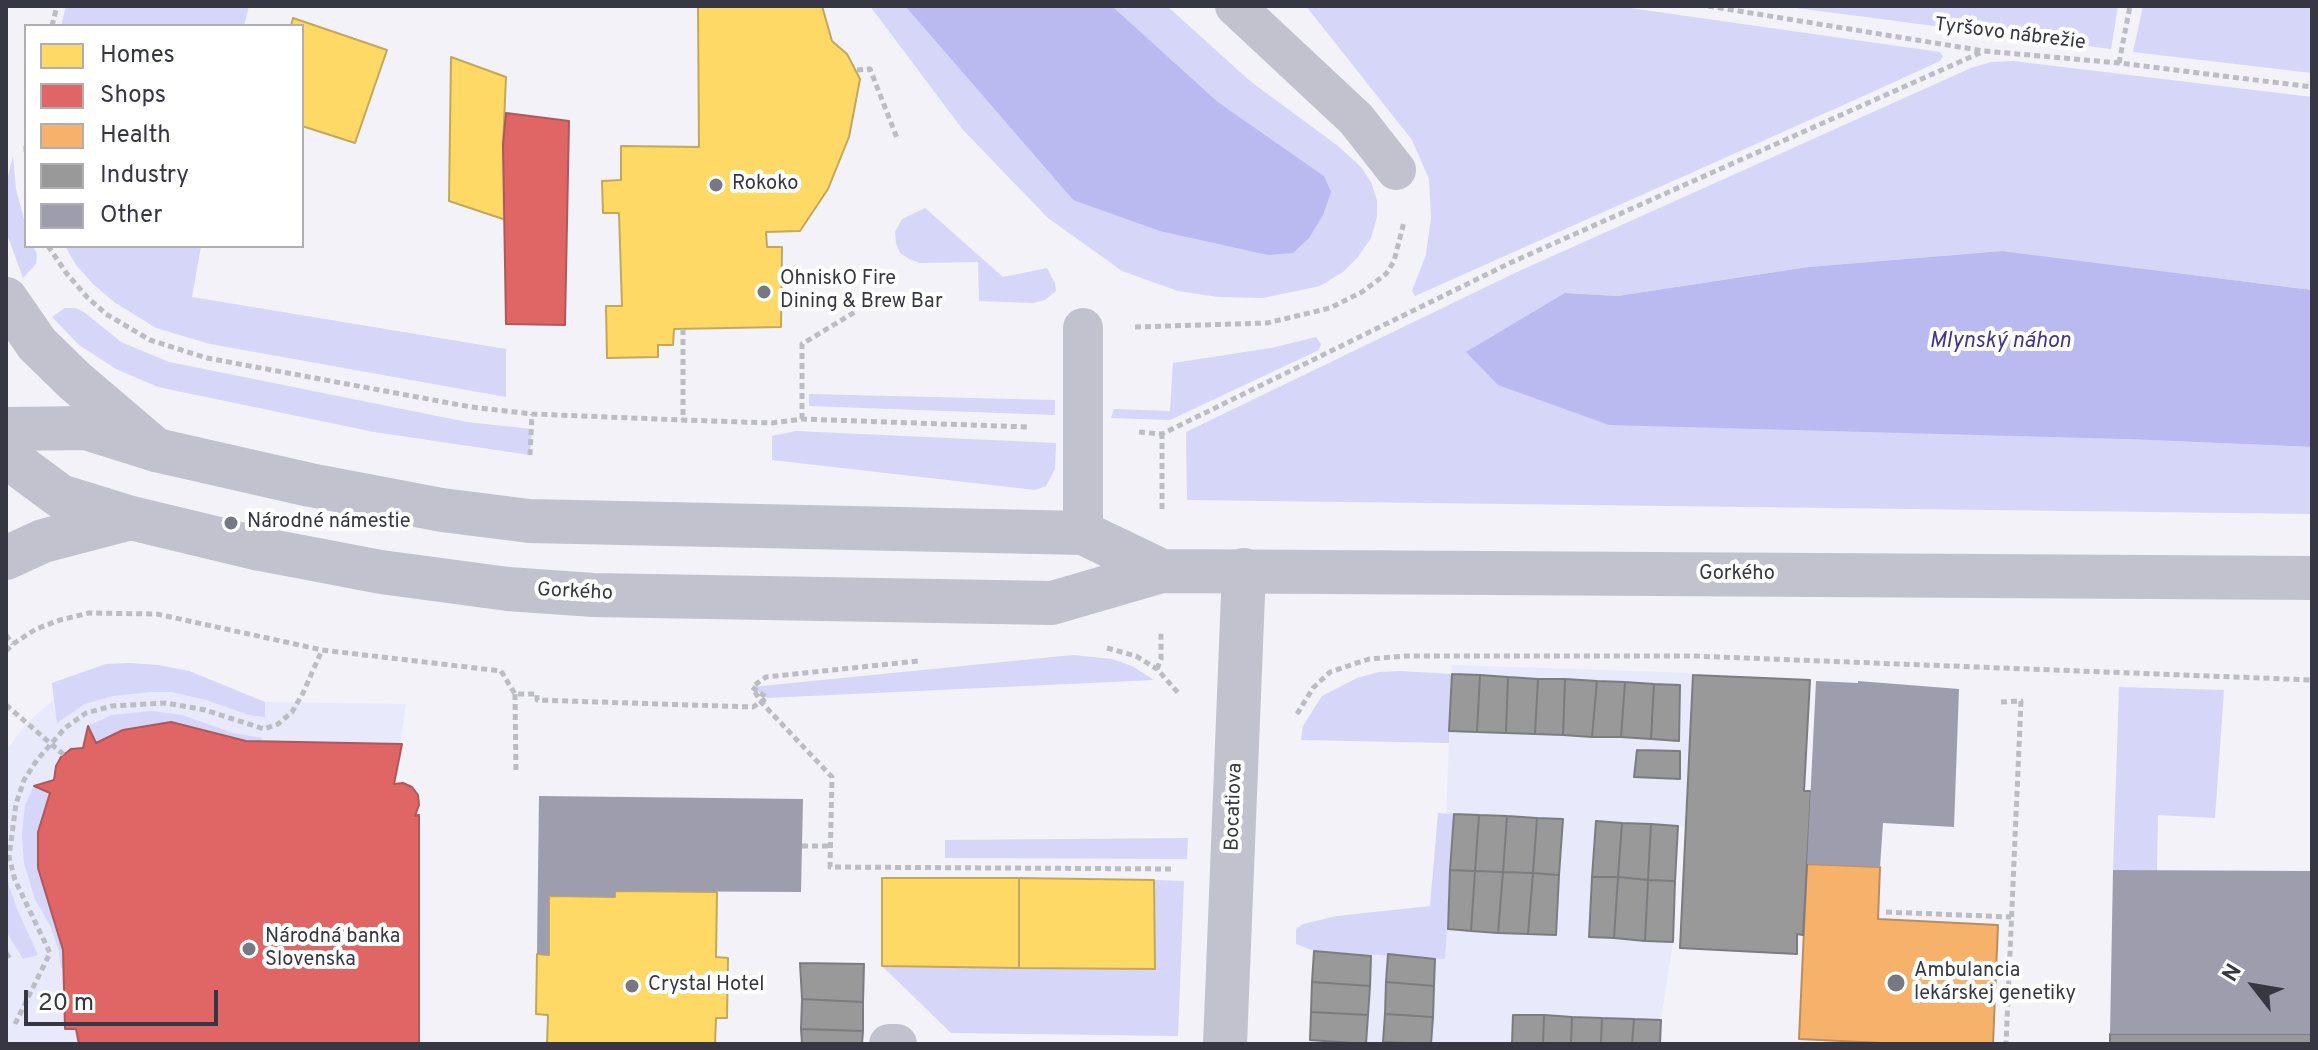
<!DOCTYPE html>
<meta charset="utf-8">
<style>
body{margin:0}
#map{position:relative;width:2318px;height:1050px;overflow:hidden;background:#f2f2f8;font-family:Overpass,sans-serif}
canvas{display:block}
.frame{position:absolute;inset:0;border:8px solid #363742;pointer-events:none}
.legend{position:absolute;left:24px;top:24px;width:280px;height:224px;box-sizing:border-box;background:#fff;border:2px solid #afafb3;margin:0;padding:10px 14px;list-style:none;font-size:24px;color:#363742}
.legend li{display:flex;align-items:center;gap:16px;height:40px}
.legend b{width:40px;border:2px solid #afafb3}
.north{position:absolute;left:2214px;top:946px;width:80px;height:80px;-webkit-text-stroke:6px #fff;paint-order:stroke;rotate:301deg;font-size:22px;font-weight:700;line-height:32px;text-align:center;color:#363742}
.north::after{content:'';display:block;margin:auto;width:28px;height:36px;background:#363742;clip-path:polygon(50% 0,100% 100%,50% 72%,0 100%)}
.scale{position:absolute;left:24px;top:990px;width:194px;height:36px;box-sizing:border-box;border:4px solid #363742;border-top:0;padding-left:10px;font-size:24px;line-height:28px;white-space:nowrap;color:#363742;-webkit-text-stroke:6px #fff;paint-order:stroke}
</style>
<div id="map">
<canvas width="2318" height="1050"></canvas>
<div class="frame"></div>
<ul class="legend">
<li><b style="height:22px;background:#ffd966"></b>Homes</li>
<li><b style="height:22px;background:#e06666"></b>Shops</li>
<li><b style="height:22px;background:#f6b26b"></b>Health</li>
<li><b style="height:22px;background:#999"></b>Industry</li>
<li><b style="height:22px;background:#9e9dad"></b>Other</li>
</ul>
<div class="north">N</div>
<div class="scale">20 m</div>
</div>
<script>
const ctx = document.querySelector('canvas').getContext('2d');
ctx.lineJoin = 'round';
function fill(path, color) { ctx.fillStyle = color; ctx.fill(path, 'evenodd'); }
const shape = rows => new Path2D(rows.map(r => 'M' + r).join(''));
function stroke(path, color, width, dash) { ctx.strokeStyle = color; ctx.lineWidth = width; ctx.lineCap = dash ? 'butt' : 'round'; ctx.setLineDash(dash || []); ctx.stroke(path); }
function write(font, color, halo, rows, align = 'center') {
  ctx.font = font + ' Overpass,sans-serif'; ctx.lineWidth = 8; ctx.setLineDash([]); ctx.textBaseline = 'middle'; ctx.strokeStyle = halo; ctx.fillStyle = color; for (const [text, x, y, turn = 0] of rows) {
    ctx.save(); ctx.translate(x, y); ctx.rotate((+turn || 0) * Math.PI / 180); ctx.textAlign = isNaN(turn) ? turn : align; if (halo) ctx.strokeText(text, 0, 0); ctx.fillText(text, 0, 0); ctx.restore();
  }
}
fill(shape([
 [130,663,158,665,189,671,265,702,406,704,394,783,412,787,418,795,419,805,416,815,419,815,419,1044,6,1044,6,751,27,723,54,699,52,683,106,664],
 [1452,665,1693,673,1685,826,1678,827,1673,942,1661,1020,1660,1044,1309,1044,1315,944,1441,948]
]), '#e8e9fb');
fill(shape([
 [66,6,249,6,244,26,61,26],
 [870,6,905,6,1073,200,1324,176,1218,102,1112,6,1167,6,1250,81,1338,146,1361,167,1371,182,1377,201,1377,217,1371,238,1358,257,1343,272,1320,286,1263,298,1218,297,1178,291,1122,271,1048,218,963,130],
 [1306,6,1616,6,1940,52,1943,56,1940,61,1868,94,1415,296,1412,291,1426,255,1431,218,1429,179,1412,140],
 [1781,6,2118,6,2111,49],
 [2143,6,2312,6,2312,73,2133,52],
 [2013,61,2312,97,2312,290,2002,251,1808,267,1617,296,1565,293,2125,439,2312,447,2312,514,1187,500,1186,432,1517,272,1971,68,1991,62],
 [13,156,16,189,26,227,26,246,33,246,37,254,36,264,23,278,8,237,6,223,8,176],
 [925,208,1003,277,1047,268,1055,283,1056,291,1045,300,1033,303,979,301,978,262,920,263,909,259,900,253,896,243,895,232,902,219],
 [65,246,201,246,192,297,506,349,506,397,210,344,156,328,114,302,93,284,76,265],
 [65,308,75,308,84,312,121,342,169,362,467,422,532,429,530,455,374,432,158,387,116,369,79,345,52,317],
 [1316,337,1321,344,1319,350,1170,420,1111,418,1114,409,1170,411,1173,363,1271,348],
 [809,394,1055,400,1055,415,809,406],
 [796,431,1056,443,1055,469,1046,486,1035,490,772,460,772,436],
 [1073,655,1112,659,1132,666,1154,680,767,698,752,687],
 [130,663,158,665,189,671,221,684,265,702,265,717,249,715,206,700,172,692,151,692,113,696,85,704,57,723,52,683,106,664],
 [1401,671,1452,674,1449,743,1301,740,1303,726,1322,696,1357,678,1379,672],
 [2119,687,2224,690,2215,818,2158,815,2157,871,2113,870],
 [151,711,182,715,233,733,262,738,260,742,237,740,171,722,123,730,96,743,88,726,112,715],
 [34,786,50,793,38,832,38,868,63,950,64,967,61,968,59,951,51,927,35,899,24,863,22,835,25,805],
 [1438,813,1454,814,1445,959,1314,951,1296,944,1296,929,1303,924,1337,916,1430,906],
 [1188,838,1187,859,945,858,945,840],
 [6,877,17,909,38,955,23,959,6,931],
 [1154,880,1184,881,1178,1036,951,1033,882,966,1155,969]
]), '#d5d6f8');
fill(shape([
 [905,6,1112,6,1218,102,1324,176,1331,192,1323,215,1309,238,1293,253,1268,255,1160,231,1073,200],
 [2002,251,2312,290,2312,447,2125,439,1609,425,1498,385,1466,352,1565,293,1617,296,1808,267]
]), '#bbbaf0');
const homes = shape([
 [698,6,822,6,832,41,847,54,860,79,849,137,828,189,800,231,766,232,767,247,782,247,781,327,674,329,673,345,658,345,658,357,607,358,606,306,622,306,619,213,603,213,602,181,621,180,621,146,699,147,698,6],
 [293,18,387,50,355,143,302,126,302,26,291,26,293,18],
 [451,57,506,77,503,145,506,220,449,201,451,57],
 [882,878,1019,878,1019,968,882,966,882,878],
 [1019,878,1154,880,1155,969,1019,968,1019,878],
 [615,891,717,892,716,957,728,958,727,1018,716,1018,715,1044,547,1044,548,1015,536,1014,537,954,549,955,549,896,615,897,615,891]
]);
fill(homes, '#ffd966');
stroke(homes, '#c3a85b', 2);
const shops = shape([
 [506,113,569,121,565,325,506,324,503,145,506,113],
 [171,722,246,741,402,744,394,784,403,783,412,787,418,795,419,805,415,816,419,815,419,1044,79,1044,76,1029,65,1029,63,950,38,868,38,832,50,793,34,786,54,780,56,766,61,757,71,749,83,748,88,726,96,743,123,730,171,722]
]);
fill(shops, '#e06666');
stroke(shops, '#ad585b', 2);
const health = shape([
 [1807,864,1880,867,1878,919,1998,925,1993,1044,1904,1044,1799,1039,1807,864]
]);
fill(health, '#f6b26b');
stroke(health, '#bc8d5f', 2);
const industry = shape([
 [1452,674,1480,675,1477,732,1449,731,1452,674],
 [1480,675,1508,677,1506,733,1477,732,1480,675],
 [1693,675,1810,680,1804,791,1811,791,1803,935,1797,934,1797,954,1680,948,1693,675],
 [1508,677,1538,679,1535,734,1506,733,1508,677],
 [1538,679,1565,679,1563,735,1535,734,1538,679],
 [1565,679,1597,681,1592,737,1563,735,1565,679],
 [1597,681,1625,682,1621,737,1592,737,1597,681],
 [1625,682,1654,684,1651,739,1621,737,1625,682],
 [1654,684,1680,685,1679,741,1651,739,1654,684],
 [1637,750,1680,751,1680,779,1634,777,1637,750],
 [1454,814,1479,815,1475,871,1450,870,1454,814],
 [1479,815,1507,816,1503,872,1475,871,1479,815],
 [1507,816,1537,818,1533,873,1503,872,1507,816],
 [1537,818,1563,819,1559,875,1533,873,1537,818],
 [1596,821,1622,823,1618,877,1592,877,1596,821],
 [1622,823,1651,824,1648,880,1618,877,1622,823],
 [1651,824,1678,826,1675,881,1648,880,1651,824],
 [1450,870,1475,871,1471,931,1448,929,1450,870],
 [1475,871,1503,872,1498,933,1471,931,1475,871],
 [1503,872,1533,873,1528,934,1498,933,1503,872],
 [1533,873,1559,875,1556,935,1528,934,1533,873],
 [1592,877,1618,877,1614,938,1589,937,1592,877],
 [1618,877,1648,880,1645,941,1614,938,1618,877],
 [1648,880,1675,881,1673,942,1645,941,1648,880],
 [1314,951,1371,956,1370,986,1312,982,1314,951],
 [1388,954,1435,959,1434,986,1386,982,1388,954],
 [800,963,864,964,863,1002,802,999,800,963],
 [1312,982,1370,986,1368,1015,1311,1012,1312,982],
 [1386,982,1434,986,1433,1017,1385,1014,1386,982],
 [802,999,863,1002,863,1031,801,1029,802,999],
 [1311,1012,1368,1015,1366,1044,1310,1040,1311,1012],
 [1385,1014,1433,1017,1431,1044,1383,1042,1385,1014],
 [1513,1015,1544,1015,1543,1044,1512,1044,1513,1015],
 [1544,1015,1572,1017,1571,1044,1543,1044,1544,1015],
 [1572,1017,1602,1018,1601,1044,1571,1044,1572,1017],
 [1602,1018,1634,1019,1632,1044,1601,1044,1602,1018],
 [1634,1019,1661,1020,1660,1044,1632,1044,1634,1019],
 [801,1029,863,1031,862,1044,802,1044,801,1029],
 [2110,1034,2312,1034,2312,1044,2110,1044,2110,1034]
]);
fill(industry, '#999');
stroke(industry, '#7b7c7f', 2);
fill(shape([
 [1816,681,1858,683,1858,681,1959,689,1954,827,1883,823,1880,867,1807,864],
 [539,796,803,799,801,892,615,891,615,897,549,896,549,955,537,954],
 [2113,870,2312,871,2312,1034,2110,1034]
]), '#9e9dad');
stroke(shape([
 [1708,6,1984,51,2119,63,2312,87],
 [52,26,57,6],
 [2119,63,2130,6],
 [857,70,870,69,897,138],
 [26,146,26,154],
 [48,246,67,274,87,297,106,314,150,340,207,358,471,407,532,414,683,420,772,423,802,419,1028,427],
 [1135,327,1267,323,1330,308,1362,292,1386,274,1394,261,1404,222],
 [683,329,683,420],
 [802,419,802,344,855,312],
 [1139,432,1162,434,1510,263,1984,51],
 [530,455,532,414],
 [1162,509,1162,434],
 [6,635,13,644],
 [1107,648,1136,656,1157,669,1180,695],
 [6,651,13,644,36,629,60,620,89,613,157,614,322,650,501,671,515,694,537,694,537,700,753,707,767,698,752,687,766,677,918,661],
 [1157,669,1161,659,1161,631],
 [755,692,761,702,832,777,830,867,1175,869],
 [515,694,516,774],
 [2001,702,2021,701,2006,1044],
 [6,705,64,755],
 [1297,714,1313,688,1330,672,1369,659,1407,656,1693,656,2312,680],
 [802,846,830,846],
 [1886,912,2011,917],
 [6,953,11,960],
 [15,1024,50,953,15,880,9,857,16,804,24,780,37,760,65,728,86,713,112,706,166,703,205,710,264,729,278,724,292,712,303,693,322,650]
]), '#bcbcc5', 5, [6, 4]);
stroke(shape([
 [1235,6,1356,119,1396,170],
 [1083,533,1083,328],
 [889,1044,897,1044]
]), '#c1c2cd', 40);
stroke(shape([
 [6,299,37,344,75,381,156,450],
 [6,558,43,541,131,518],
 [1225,1044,1244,570]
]), '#c1c2cd', 44);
stroke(shape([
 [6,429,86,428,156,450,310,485,442,510,529,521,1083,533,1162,571],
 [6,456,60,496,131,518,260,549,381,572,508,589,593,595,1052,603,1162,571,2312,578]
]), '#c1c2cd', 44);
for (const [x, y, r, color] of [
 [716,185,8,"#787882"],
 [764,292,8,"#787882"],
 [231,523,8,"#787882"],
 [249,949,8,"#787882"],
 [1896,983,10,"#787882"],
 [632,986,8,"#787882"]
]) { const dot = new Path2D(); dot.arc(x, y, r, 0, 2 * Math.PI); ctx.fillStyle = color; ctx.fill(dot); stroke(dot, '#fff', 3); }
write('20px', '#363742', '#fff', [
 ["Tyršovo nábrežie",2010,35,7],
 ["Gorkého",1737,575],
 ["Gorkého",575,593,3],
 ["Bocatiova",1235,807,-88]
]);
write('20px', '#363742', '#fff', [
 ["Rokoko",732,185],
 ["OhniskO Fire",780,280],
 ["Dining & Brew Bar",780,303],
 ["Národné námestie",247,523],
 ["Národná banka",265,938],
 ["Slovenska",265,961],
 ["Ambulancia",1914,972],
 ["lekárskej genetiky",1914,995],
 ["Crystal Hotel",648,986]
], 'left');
write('italic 22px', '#40368b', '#fff', [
 ["Mlynský náhon",2000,343]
]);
</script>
